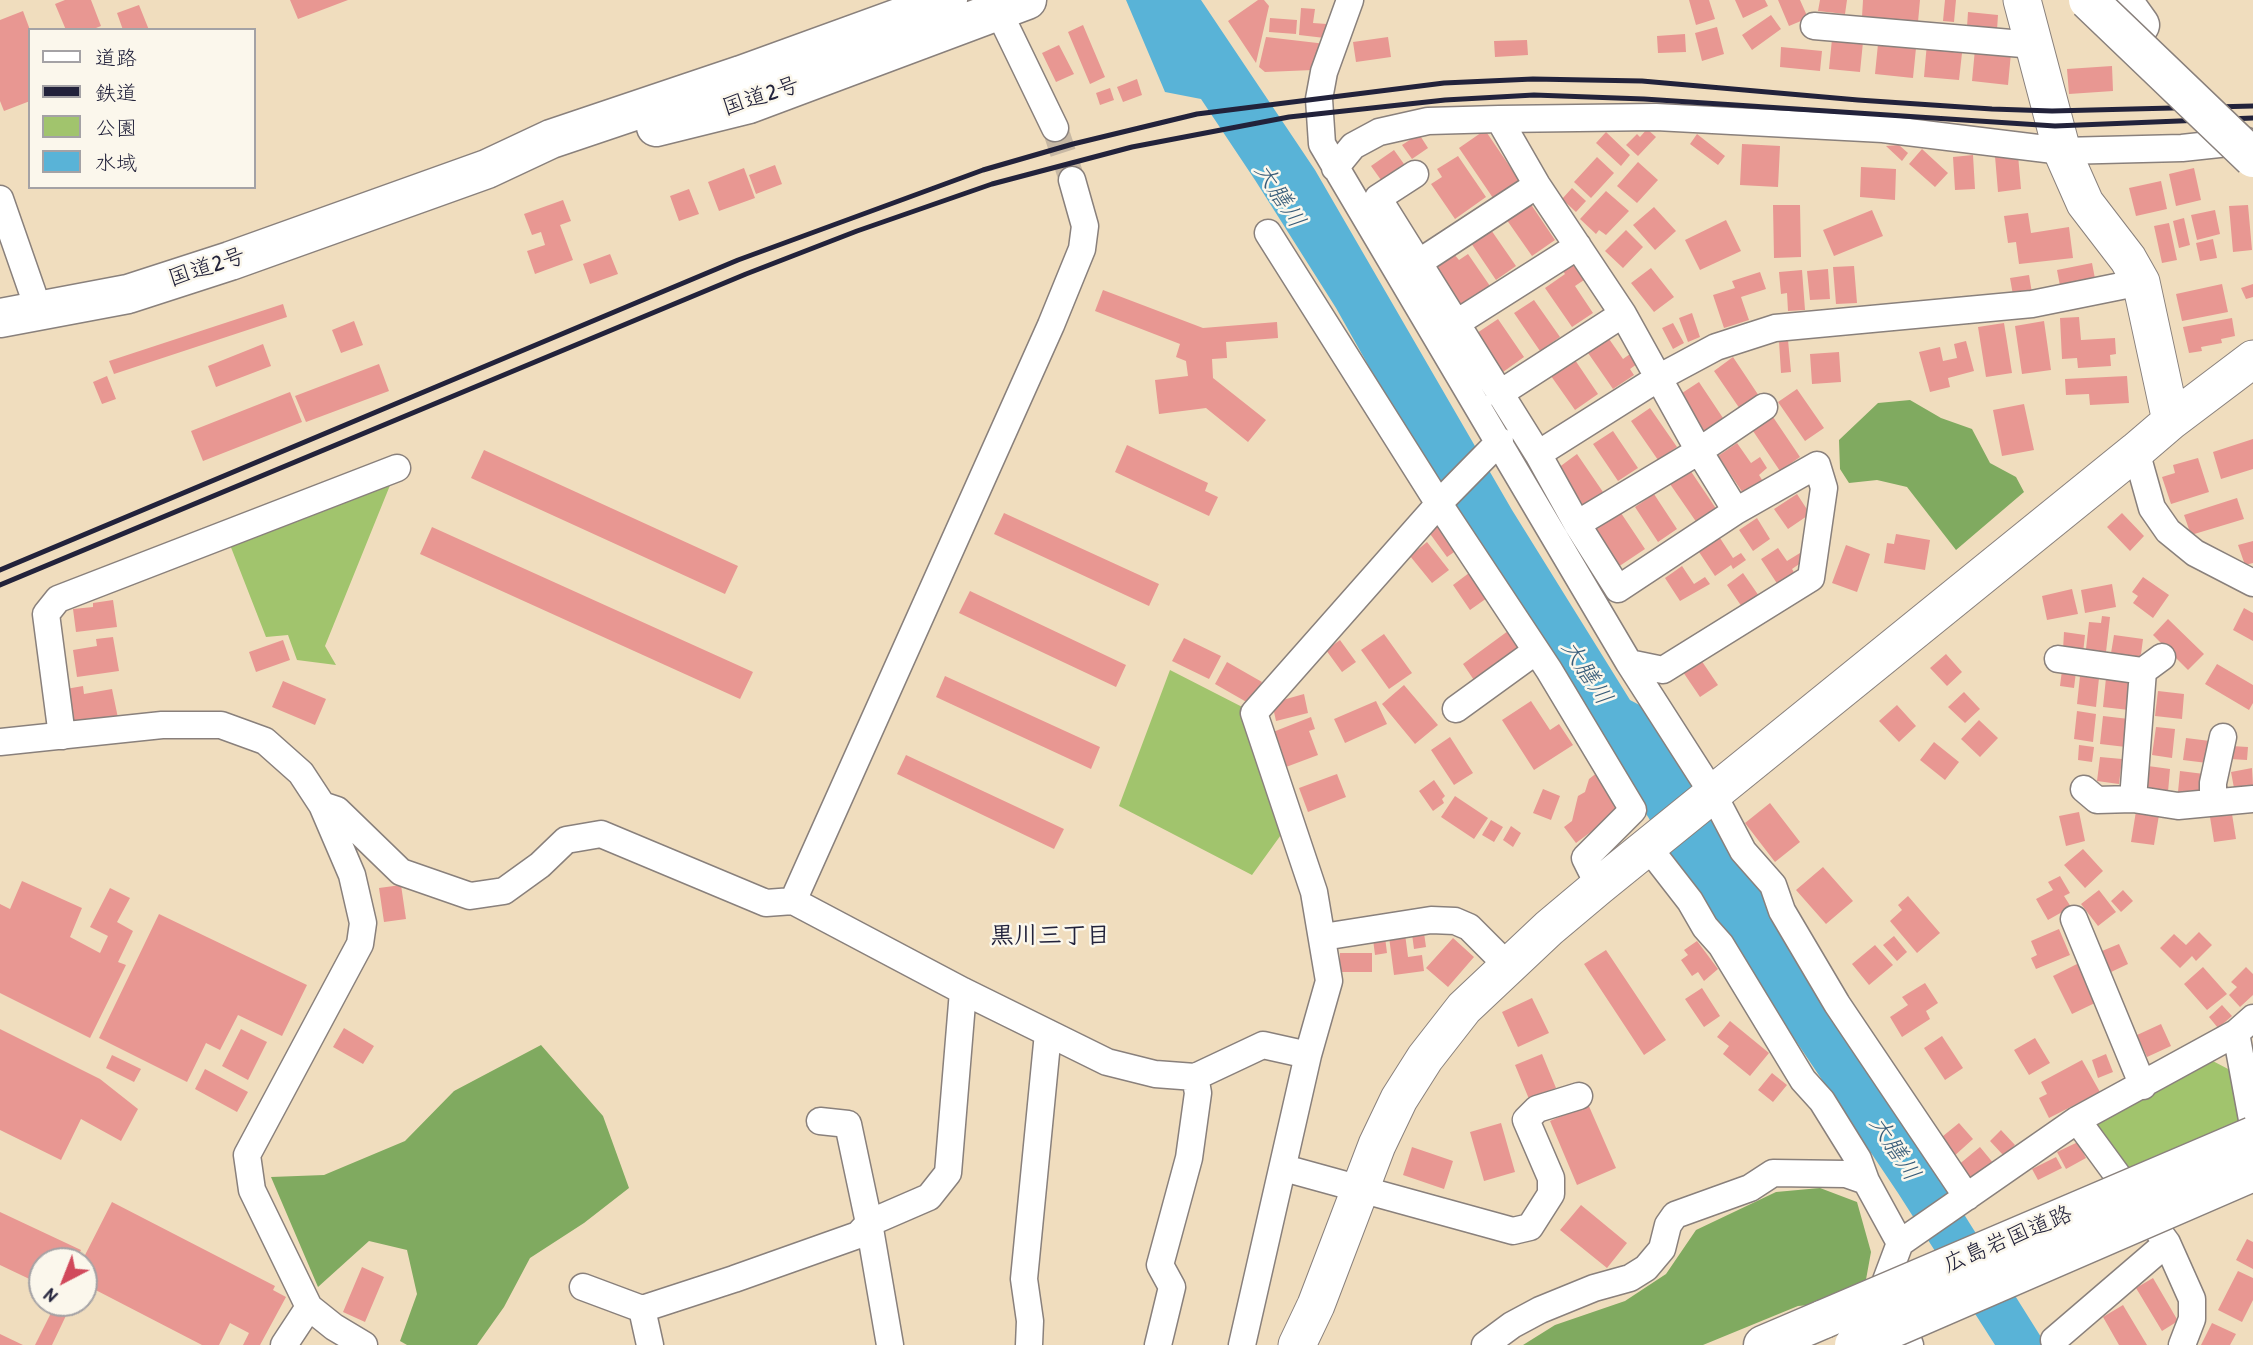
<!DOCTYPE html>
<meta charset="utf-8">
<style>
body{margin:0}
#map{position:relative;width:2253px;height:1345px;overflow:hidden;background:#f0ddbe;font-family:"Patrick Hand","Klee One",sans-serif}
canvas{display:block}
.legend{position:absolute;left:28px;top:28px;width:228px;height:161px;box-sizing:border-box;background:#fbf7ec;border:2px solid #a4a2a5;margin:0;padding:9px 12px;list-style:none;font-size:21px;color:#22223b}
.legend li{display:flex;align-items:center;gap:14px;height:35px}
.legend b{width:35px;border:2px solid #a4a2a5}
.north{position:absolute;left:28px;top:1247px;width:70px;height:70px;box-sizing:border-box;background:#fbf7ec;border:2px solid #a4a2a5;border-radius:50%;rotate:222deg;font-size:19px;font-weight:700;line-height:28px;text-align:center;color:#22223b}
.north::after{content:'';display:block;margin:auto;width:24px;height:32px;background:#d1495b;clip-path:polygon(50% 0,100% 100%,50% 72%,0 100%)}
</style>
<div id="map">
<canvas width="2253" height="1345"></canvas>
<ul class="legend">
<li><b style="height:9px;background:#fff"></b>道路</li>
<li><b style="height:9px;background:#22223b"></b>鉄道</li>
<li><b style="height:19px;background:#a1c46d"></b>公園</li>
<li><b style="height:19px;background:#59b3d7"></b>水域</li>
</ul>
<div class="north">N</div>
</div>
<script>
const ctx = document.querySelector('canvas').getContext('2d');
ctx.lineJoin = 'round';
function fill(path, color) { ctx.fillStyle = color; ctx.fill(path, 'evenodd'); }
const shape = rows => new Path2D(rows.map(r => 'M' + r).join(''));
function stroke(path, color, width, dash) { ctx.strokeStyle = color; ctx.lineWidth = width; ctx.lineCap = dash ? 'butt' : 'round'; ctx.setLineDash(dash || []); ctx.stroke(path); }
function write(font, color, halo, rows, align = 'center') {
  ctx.font = font + ' "Patrick Hand","Klee One",sans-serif'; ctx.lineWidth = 5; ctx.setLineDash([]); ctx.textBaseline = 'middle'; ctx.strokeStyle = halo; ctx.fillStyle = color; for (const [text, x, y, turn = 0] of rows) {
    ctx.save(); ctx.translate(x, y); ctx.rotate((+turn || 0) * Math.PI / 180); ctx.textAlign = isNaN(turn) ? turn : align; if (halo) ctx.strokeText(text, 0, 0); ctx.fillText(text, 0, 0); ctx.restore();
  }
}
fill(shape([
 [397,468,325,646,336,665,297,660,288,635,266,637,225,532],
 [1170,670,1254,713,1291,821,1252,875,1119,806],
 [2209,1059,2230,1070,2237,1094,2240,1125,2147,1204,2093,1124]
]), '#a1c46d');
fill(shape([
 [1910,400,1941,418,1972,429,1990,463,2016,477,2024,492,1956,550,1907,487,1877,480,1849,483,1840,469,1839,440,1878,403],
 [541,1045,603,1116,629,1188,584,1223,530,1258,504,1307,477,1345,407,1345,400,1341,417,1294,407,1250,369,1241,318,1287,271,1177,324,1175,405,1141,454,1091],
 [1820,1188,1857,1202,1871,1252,1865,1285,1833,1303,1798,1306,1703,1345,1523,1345,1555,1325,1625,1301,1666,1274,1696,1230,1776,1192]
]), '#80aa60');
fill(shape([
 [1126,0,1201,0,1315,170,1512,510,1630,700,1647,709,2046,1345,1995,1345,1898,1193,1671,855,1531,623,1399,420,1336,308,1255,180,1201,99,1165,92]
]), '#59b3d7');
fill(shape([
 [65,0,91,0,101,26,91,30,66,30,55,4],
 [290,0,348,0,298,19],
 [1258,0,1264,0,1269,6,1256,63,1228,21],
 [1689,0,1709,0,1715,19,1696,25],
 [1735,0,1765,0,1768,6,1743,18],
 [1778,0,1800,0,1808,18,1789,26],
 [1820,0,1847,0,1845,14,1818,11],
 [1863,0,1920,0,1918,22,1862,17],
 [1945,0,1956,0,1954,22,1943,21],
 [139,5,149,30,123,30,117,13],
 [1301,8,1315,9,1313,23,1327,24,1325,38,1299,35],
 [23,11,30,30,30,101,4,111,0,101,0,20],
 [1968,12,1998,15,1997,30,1967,27],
 [1771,15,1781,29,1752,50,1742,35],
 [1270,18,1297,20,1296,34,1269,32],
 [1083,25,1105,77,1090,84,1068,32],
 [1717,27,1724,54,1702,61,1695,33],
 [1685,34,1686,52,1658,53,1657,36],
 [1266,37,1326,44,1313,70,1265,72,1259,67],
 [1388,37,1391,57,1356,62,1353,42],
 [1832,39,1863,42,1860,72,1829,69],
 [1527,40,1528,55,1495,57,1494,41],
 [1927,43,1943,44,1943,51,1962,53,1959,80,1924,77],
 [1878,44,1916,48,1913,78,1875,74],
 [1059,45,1074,74,1056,82,1042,53],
 [1781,47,1822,51,1820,71,1780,67],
 [1975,49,2011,53,2008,85,1972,81],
 [2112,66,2113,91,2069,94,2067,69],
 [1137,79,1142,95,1123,102,1117,87],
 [1110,88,1114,100,1100,105,1096,93],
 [1647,129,1656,137,1638,156,1626,145,1637,134,1640,137],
 [1485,130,1519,180,1493,198,1459,148],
 [1606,132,1630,155,1621,166,1596,143],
 [1419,134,1428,148,1412,159,1402,145],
 [1697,134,1725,156,1718,165,1690,144],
 [1742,144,1780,146,1778,187,1740,185],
 [1899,145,1908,153,1902,161,1886,146],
 [1922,149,1948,173,1935,187,1909,164],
 [1394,150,1404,164,1381,180,1371,166],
 [1973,155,1975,189,1955,190,1953,157],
 [2018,155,2021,189,1998,192,1995,156],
 [1458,156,1486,197,1455,219,1431,184,1442,177,1437,169],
 [1597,157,1614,173,1591,198,1574,182],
 [1638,162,1658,180,1637,203,1617,186],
 [775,165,782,184,756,194,749,175],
 [1861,167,1896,169,1895,200,1860,197],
 [744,168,755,198,719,211,708,182],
 [2194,168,2201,200,2176,206,2169,174],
 [2161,181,2167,209,2136,216,2129,188],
 [1572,188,1586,201,1576,212,1562,199],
 [689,189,699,214,679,221,670,196],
 [1606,191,1629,211,1606,235,1599,230,1596,234,1580,219],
 [563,200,571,221,560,225,573,260,535,274,527,251,545,245,541,232,532,235,524,214],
 [1528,200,1555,240,1532,256,1504,216],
 [1773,205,1800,205,1801,257,1774,258],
 [2248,205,2252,250,2233,252,2229,206],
 [1654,207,1676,231,1655,250,1633,225],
 [1872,210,1883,236,1834,256,1823,230],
 [2215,210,2220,234,2197,240,2191,215],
 [2028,213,2031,233,2069,227,2073,258,2019,264,2016,242,2008,243,2004,216],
 [2184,218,2190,245,2179,248,2173,221],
 [1726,220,1741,251,1700,270,1685,240],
 [2169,223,2177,260,2162,263,2154,226],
 [1489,227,1516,266,1496,280,1469,240],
 [1626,230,1643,247,1623,268,1605,251],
 [2213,239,2217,258,2200,261,2196,243],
 [1453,253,1459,260,1468,254,1490,286,1460,306,1433,266],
 [610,254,618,274,590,284,583,264],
 [1573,263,1584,280,1575,286,1593,313,1572,327,1545,288,1565,274,1562,270],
 [2092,263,2096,284,2061,291,2057,270],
 [1854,266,1857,303,1836,304,1833,267],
 [1651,268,1674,297,1654,312,1631,283],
 [1828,269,1830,299,1810,300,1807,271],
 [1802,270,1805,310,1788,311,1787,293,1781,294,1779,272],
 [1760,272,1766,289,1741,297,1749,320,1724,328,1713,295,1735,288,1732,281],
 [2029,275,2032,293,2013,295,2010,278],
 [2222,284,2228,312,2182,321,2176,294],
 [2253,284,2253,297,2246,299,2241,288],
 [1103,290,1203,328,1277,322,1278,338,1226,342,1227,358,1212,359,1213,378,1266,420,1248,442,1206,408,1159,414,1155,380,1188,376,1186,361,1176,357,1180,344,1095,311],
 [1534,300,1560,337,1540,351,1514,313],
 [283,304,287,317,114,374,109,361],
 [1692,313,1700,337,1688,342,1679,318],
 [2079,317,2081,340,2115,338,2116,354,2110,355,2111,366,2078,368,2077,358,2062,359,2060,318],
 [2232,318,2235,336,2221,339,2222,343,2201,347,2202,351,2189,353,2183,327],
 [1498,319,1524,357,1503,372,1477,333],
 [354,321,363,345,341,353,332,330],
 [2044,321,2051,370,2022,374,2015,326],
 [1673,323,1684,343,1673,349,1662,328],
 [2004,323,2012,373,1986,377,1978,327],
 [1607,336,1623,359,1630,354,1637,364,1630,369,1634,375,1613,389,1586,350],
 [1788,340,1791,372,1781,373,1779,341],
 [1966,341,1974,371,1948,378,1950,387,1930,392,1919,352,1940,347,1943,361,1957,358,1954,344],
 [263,344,271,366,216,387,208,366],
 [1839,352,1841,382,1812,384,1810,354],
 [1733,357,1759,396,1740,409,1714,371],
 [1575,360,1598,394,1575,410,1551,376],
 [379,364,389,391,306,422,295,396],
 [107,376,116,399,102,404,93,382],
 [2127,376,2129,403,2090,405,2089,394,2066,395,2065,379],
 [1699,382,1723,418,1704,431,1679,395],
 [1797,389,1824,428,1805,441,1778,402],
 [290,392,302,422,203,461,191,431],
 [2024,404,2034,450,2002,456,1993,410],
 [1650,408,1677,447,1658,460,1631,421],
 [1773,417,1800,457,1780,471,1753,431],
 [1613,431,1638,468,1618,481,1593,444],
 [2253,439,2253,469,2221,479,2213,452],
 [1737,443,1751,463,1760,457,1767,468,1759,475,1764,483,1745,496,1718,456],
 [1127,445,1208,483,1205,491,1218,497,1209,516,1115,472],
 [484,450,738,566,725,594,471,478],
 [1577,454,1603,492,1583,505,1558,468],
 [2198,458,2209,492,2171,504,2162,477,2175,473,2173,465],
 [1690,470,1717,510,1697,523,1670,484],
 [1654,494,1677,529,1658,542,1635,507],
 [1797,494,1810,514,1788,529,1774,509],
 [2237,498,2244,519,2191,535,2184,515],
 [1004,513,1159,584,1149,606,994,534],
 [1621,513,1645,549,1618,567,1593,531],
 [2122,513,2144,536,2130,551,2107,527],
 [1757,518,1770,539,1753,551,1739,530],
 [1438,524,1457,550,1447,557,1428,531],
 [432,527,753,672,740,699,420,554],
 [1896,534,1930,540,1925,570,1884,563,1887,543,1894,544],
 [1720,538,1733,558,1741,553,1746,560,1733,569,1731,565,1715,576,1699,552],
 [2253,541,2253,563,2245,565,2238,545],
 [1427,542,1449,570,1432,583,1410,556],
 [1846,545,1870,554,1857,592,1832,583],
 [1778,548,1787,561,1800,553,1805,560,1792,569,1795,574,1778,585,1761,559],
 [1682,566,1694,584,1705,577,1710,584,1680,601,1665,578],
 [1469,573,1487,598,1470,610,1453,585],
 [1743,573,1759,596,1742,607,1727,585],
 [2143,577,2169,595,2153,618,2133,603,2138,596,2132,592],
 [2112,584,2116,607,2085,613,2081,590],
 [2072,589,2078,614,2047,620,2042,596],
 [970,591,1126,665,1116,687,959,613],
 [113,600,117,627,76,632,73,609,93,607,93,603],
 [2244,608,2253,613,2253,641,2233,630],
 [2102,616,2110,617,2106,652,2086,649,2089,622,2101,623],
 [2168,619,2204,654,2188,670,2153,635],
 [1508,631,1522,651,1476,683,1463,664],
 [2064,632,2085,635,2083,653,2063,650],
 [1384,634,1412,673,1389,689,1361,650],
 [2114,635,2143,639,2141,654,2134,662,2110,659],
 [113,637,119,671,77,677,73,650,97,646,96,639],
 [1184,638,1221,656,1209,679,1172,661],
 [283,640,290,660,256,672,249,652],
 [1340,640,1356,662,1342,672,1326,650],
 [1946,654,1962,672,1947,686,1930,668],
 [1701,660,1718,685,1700,697,1683,672],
 [1227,662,1262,682,1250,704,1215,684],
 [2217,664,2253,685,2253,703,2249,710,2205,684],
 [2062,670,2076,672,2074,688,2060,686],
 [945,676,1100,747,1091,769,936,697],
 [2080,676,2099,678,2096,707,2077,704],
 [2106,678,2132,681,2129,710,2103,707],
 [283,681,326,699,315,725,272,707],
 [1404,685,1438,725,1415,744,1382,704],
 [83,686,84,694,112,689,118,718,73,726,66,689],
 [2158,691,2184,694,2182,719,2155,716],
 [1964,692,1980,709,1965,723,1948,707],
 [1304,694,1308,713,1276,721,1272,703],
 [1376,701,1387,724,1345,743,1334,719],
 [1531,701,1550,730,1559,724,1573,745,1534,770,1502,720],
 [1897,705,1916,726,1899,742,1879,721],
 [2077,711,2096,714,2093,742,2074,739],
 [2103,716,2129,719,2126,747,2100,744],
 [1311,717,1315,729,1309,731,1318,755,1286,767,1273,732],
 [1979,720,1998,738,1980,757,1961,739],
 [2156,727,2175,729,2172,758,2152,755],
 [1450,737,1473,773,1454,785,1431,750],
 [2186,738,2210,741,2207,763,2183,760],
 [1934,742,1959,762,1945,780,1920,760],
 [2079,745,2094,747,2092,762,2078,760],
 [2231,746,2248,747,2247,760,2230,759],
 [906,755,1064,829,1054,849,897,774],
 [2100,757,2122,759,2119,784,2097,781],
 [2148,766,2170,769,2168,792,2145,789],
 [2252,768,2253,785,2234,788,2231,772],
 [2180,771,2204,774,2201,795,2178,792],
 [1598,772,1624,807,1576,843,1564,827,1572,821,1578,796,1585,792,1589,779],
 [1337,774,1346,797,1308,812,1299,788],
 [1434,780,1445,796,1442,799,1444,803,1433,811,1419,791],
 [1543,789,1560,796,1551,820,1533,813],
 [1455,796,1488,818,1474,839,1441,817],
 [1770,803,1800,842,1775,862,1745,823],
 [2136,811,2159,815,2154,845,2131,842],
 [2079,812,2085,841,2066,846,2059,816],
 [2232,814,2236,839,2214,842,2210,817],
 [1491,820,1503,827,1494,842,1482,835],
 [1511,826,1521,833,1513,847,1503,840],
 [2083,849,2103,871,2085,888,2064,865],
 [1823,867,1853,901,1826,924,1796,890],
 [2060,876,2070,893,2064,896,2071,907,2048,920,2036,899,2053,890,2048,882],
 [22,881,82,908,70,937,100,953,108,936,90,927,110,888,130,898,117,922,133,931,118,962,126,965,90,1038,0,993,0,904,10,909],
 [401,885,406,919,384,922,379,888],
 [2099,890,2116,912,2098,926,2081,904],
 [2123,890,2133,901,2121,912,2111,901],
 [1908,896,1940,933,1917,953,1890,921,1902,910,1898,905],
 [159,914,307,985,282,1036,238,1015,220,1050,206,1043,187,1082,99,1038],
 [2059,929,2070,955,2036,969,2031,958,2037,955,2031,941],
 [2199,932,2212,945,2196,961,2192,956,2180,968,2160,948,2174,934,2186,945],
 [1424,933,1426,947,1414,949,1412,934],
 [1405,934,1408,957,1422,955,1424,971,1394,975,1389,937],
 [1894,936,1907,952,1897,961,1883,945],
 [1385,937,1387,953,1375,955,1373,939],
 [1453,938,1474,957,1448,987,1426,968],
 [1697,941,1718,969,1704,981,1698,972,1692,976,1681,960,1688,955,1684,950],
 [2119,944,2128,964,2111,972,2102,951],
 [1875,945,1893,965,1869,985,1852,964],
 [1606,950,1666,1040,1644,1055,1584,964],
 [1340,953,1372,953,1372,972,1340,972],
 [2079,963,2097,1002,2072,1014,2053,976],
 [2203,967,2227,994,2207,1010,2184,984],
 [2246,967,2253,974,2253,995,2240,1007,2229,995,2237,987,2231,982],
 [1925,983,1938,1003,1926,1011,1930,1019,1902,1037,1890,1017,1908,1005,1902,997],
 [1702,988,1720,1016,1704,1027,1685,999],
 [1532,998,1549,1033,1518,1047,1502,1012],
 [2222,1005,2232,1016,2218,1028,2209,1017],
 [1730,1021,1769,1053,1750,1076,1723,1054,1729,1046,1717,1037],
 [2161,1024,2171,1046,2147,1057,2137,1035],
 [344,1028,374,1046,363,1064,333,1047],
 [0,1029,100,1079,138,1109,121,1141,81,1119,61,1160,0,1130],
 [241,1029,267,1042,248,1080,222,1066],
 [1942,1036,1963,1068,1945,1080,1924,1048],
 [2035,1038,2050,1063,2029,1075,2014,1050],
 [1542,1054,1556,1088,1529,1099,1515,1065],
 [2106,1054,2113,1072,2098,1078,2092,1060],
 [112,1055,141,1069,134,1082,106,1068],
 [2082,1060,2100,1092,2049,1118,2039,1098,2047,1094,2041,1082],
 [205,1069,248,1092,237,1112,195,1089],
 [1772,1073,1787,1085,1773,1102,1758,1090],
 [1588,1104,1616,1168,1577,1185,1550,1121],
 [1501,1123,1515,1172,1484,1181,1470,1132],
 [1959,1123,1973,1139,1952,1158,1937,1141],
 [2001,1130,2015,1145,2004,1156,1990,1141],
 [2078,1142,2086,1158,2066,1169,2057,1152],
 [1412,1147,1453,1161,1444,1189,1403,1175],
 [1980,1147,1994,1164,1972,1184,1957,1166],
 [2056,1157,2062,1168,2038,1180,2032,1169],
 [112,1202,275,1286,273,1290,286,1297,260,1345,243,1345,249,1333,230,1323,219,1345,202,1345,84,1284,84,1261,82,1261],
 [1581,1205,1627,1243,1607,1268,1560,1230],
 [0,1212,81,1250,76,1261,42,1261,42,1285,0,1265],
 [2247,1239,2253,1242,2253,1269,2236,1260],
 [362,1267,384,1277,365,1322,343,1312],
 [2238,1271,2253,1278,2253,1300,2242,1322,2218,1310],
 [2153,1278,2178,1321,2162,1331,2136,1288],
 [56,1303,72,1303,52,1345,35,1345],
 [2123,1305,2147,1345,2119,1345,2103,1317],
 [2212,1323,2236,1334,2230,1345,2201,1345],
 [0,1334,23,1345,0,1345]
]), '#e89792');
stroke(shape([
 [1055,128,1072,180]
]), '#c7b8a4', 26, [26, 13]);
const street = shape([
 [993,0,1055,128],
 [1350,0,1324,72,1319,99,1322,144,1629,663,1713,794,1743,851,1773,885,1782,911,1837,1004,1967,1197],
 [1814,26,2034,45],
 [1499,119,1537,185,1623,314,1699,451,1736,511],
 [1335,168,1353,146,1379,132,1428,121,1499,119,1656,117,1883,129,2062,151,2182,148,2247,141],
 [1415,174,1378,198,1538,454,1577,524,1618,589,1736,511,1817,465,1824,488,1811,578,1663,670,1629,663],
 [0,199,39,311],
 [1268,233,1439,504,1549,670,1633,810,1585,858,1599,886],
 [1418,263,1537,185],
 [1455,324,1578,246],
 [1499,394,1623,314],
 [2136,451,2152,508,2168,531,2195,553,2253,583],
 [1538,454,1660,377,1716,347,1775,328,2032,304,2141,282],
 [1577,524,1699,451,1764,407],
 [2058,659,2143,671],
 [1456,709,1536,651],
 [62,736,46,614,58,599,397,468],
 [0,742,162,725,221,725,265,741,301,773,322,805,352,875,363,923,360,944,247,1155,252,1190,309,1307,334,1327,364,1345],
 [2084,789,2097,800,2133,799,2178,806,2253,799],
 [2133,799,2143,671,2162,657],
 [2213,802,2213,783,2223,737],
 [322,805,337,810,401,872,470,896,504,891,540,865,566,840,601,834,766,903,793,901,963,991,1107,1062,1155,1074,1195,1077,1263,1045,1308,1055],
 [1648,847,1690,901,1705,927,1721,945,1803,1080,1822,1101,1858,1159,1866,1181,1900,1243],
 [793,901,1051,325,1082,249,1085,226,1072,180],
 [2074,919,2143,1086],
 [1323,937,1431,920,1455,921,1469,927,1507,965],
 [2236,1033,2253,1125],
 [2077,1120,2167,1243,2192,1299,2192,1319,2182,1345],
 [820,1121,848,1124,869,1223,890,1345],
 [1284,1168,1513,1231,1530,1227,1551,1194,1551,1178,1526,1120,1537,1109,1579,1096],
 [583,1287,642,1309,650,1345],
 [642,1309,734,1279,858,1235,869,1223,929,1197,948,1173,963,991],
 [2054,1340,2167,1243],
 [284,1345,309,1307],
 [1029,1345,1030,1321,1024,1279,1048,1033],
 [1158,1345,1172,1287,1160,1265,1189,1158,1198,1093,1195,1077],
 [1242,1345,1308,1055,1329,981,1314,892,1254,713,1444,498,1500,441],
 [1485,1345,1512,1325,1540,1310,1594,1288,1630,1278,1646,1268,1662,1249,1668,1225,1675,1215,1750,1188,1773,1173,1846,1174,1866,1181],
 [1910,1345,1885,1283,1900,1243,2077,1120,2236,1033,2253,1018]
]);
const secondary = shape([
 [2022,0,2062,151,2085,203,2128,259,2141,282,2171,421],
 [1297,1345,1316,1305,1377,1145,1399,1099,1425,1058,1464,1008,1549,928,1599,886,2136,451,2171,421,2253,359]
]);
const highway = shape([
 [2122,0,2140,25],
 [656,127,749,104,1027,0],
 [0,318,128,294,230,261,487,169,551,139,741,75,948,0],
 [1763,1345,1824,1319]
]);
stroke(street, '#89807c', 29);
stroke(secondary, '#89807c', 39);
stroke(highway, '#89807c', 41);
stroke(street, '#fff', 26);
stroke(secondary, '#fff', 37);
stroke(highway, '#fff', 38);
stroke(shape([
 [0,570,738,260,983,170,1073,144,1197,114,1444,83,1533,79,1642,81,1858,100,1992,109,2052,111,2253,106],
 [0,585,746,274,857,231,992,184,1132,147,1289,117,1445,100,1534,95,1644,99,2055,126,2253,118]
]), '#22223b', 5);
const highwayBridge = shape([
 [2088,0,2253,158],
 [1824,1319,2253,1136],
 [1854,1345,2253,1172]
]);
stroke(highwayBridge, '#89807c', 41, []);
stroke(highwayBridge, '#fff', 38);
write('23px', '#22223b', '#fbf7ec', [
 ["国道2号",761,97,-18],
 ["国道2号",207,268,-18],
 ["広島岩国道路",2008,1240,-23]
]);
write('italic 24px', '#385c79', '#fbf7ec', [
 ["大膳川",1279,196,57],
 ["大膳川",1586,673,57],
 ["大膳川",1894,1149,57]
]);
write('bold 24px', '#22223b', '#fbf7ec', [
 ["黒川三丁目",1050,937]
]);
</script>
